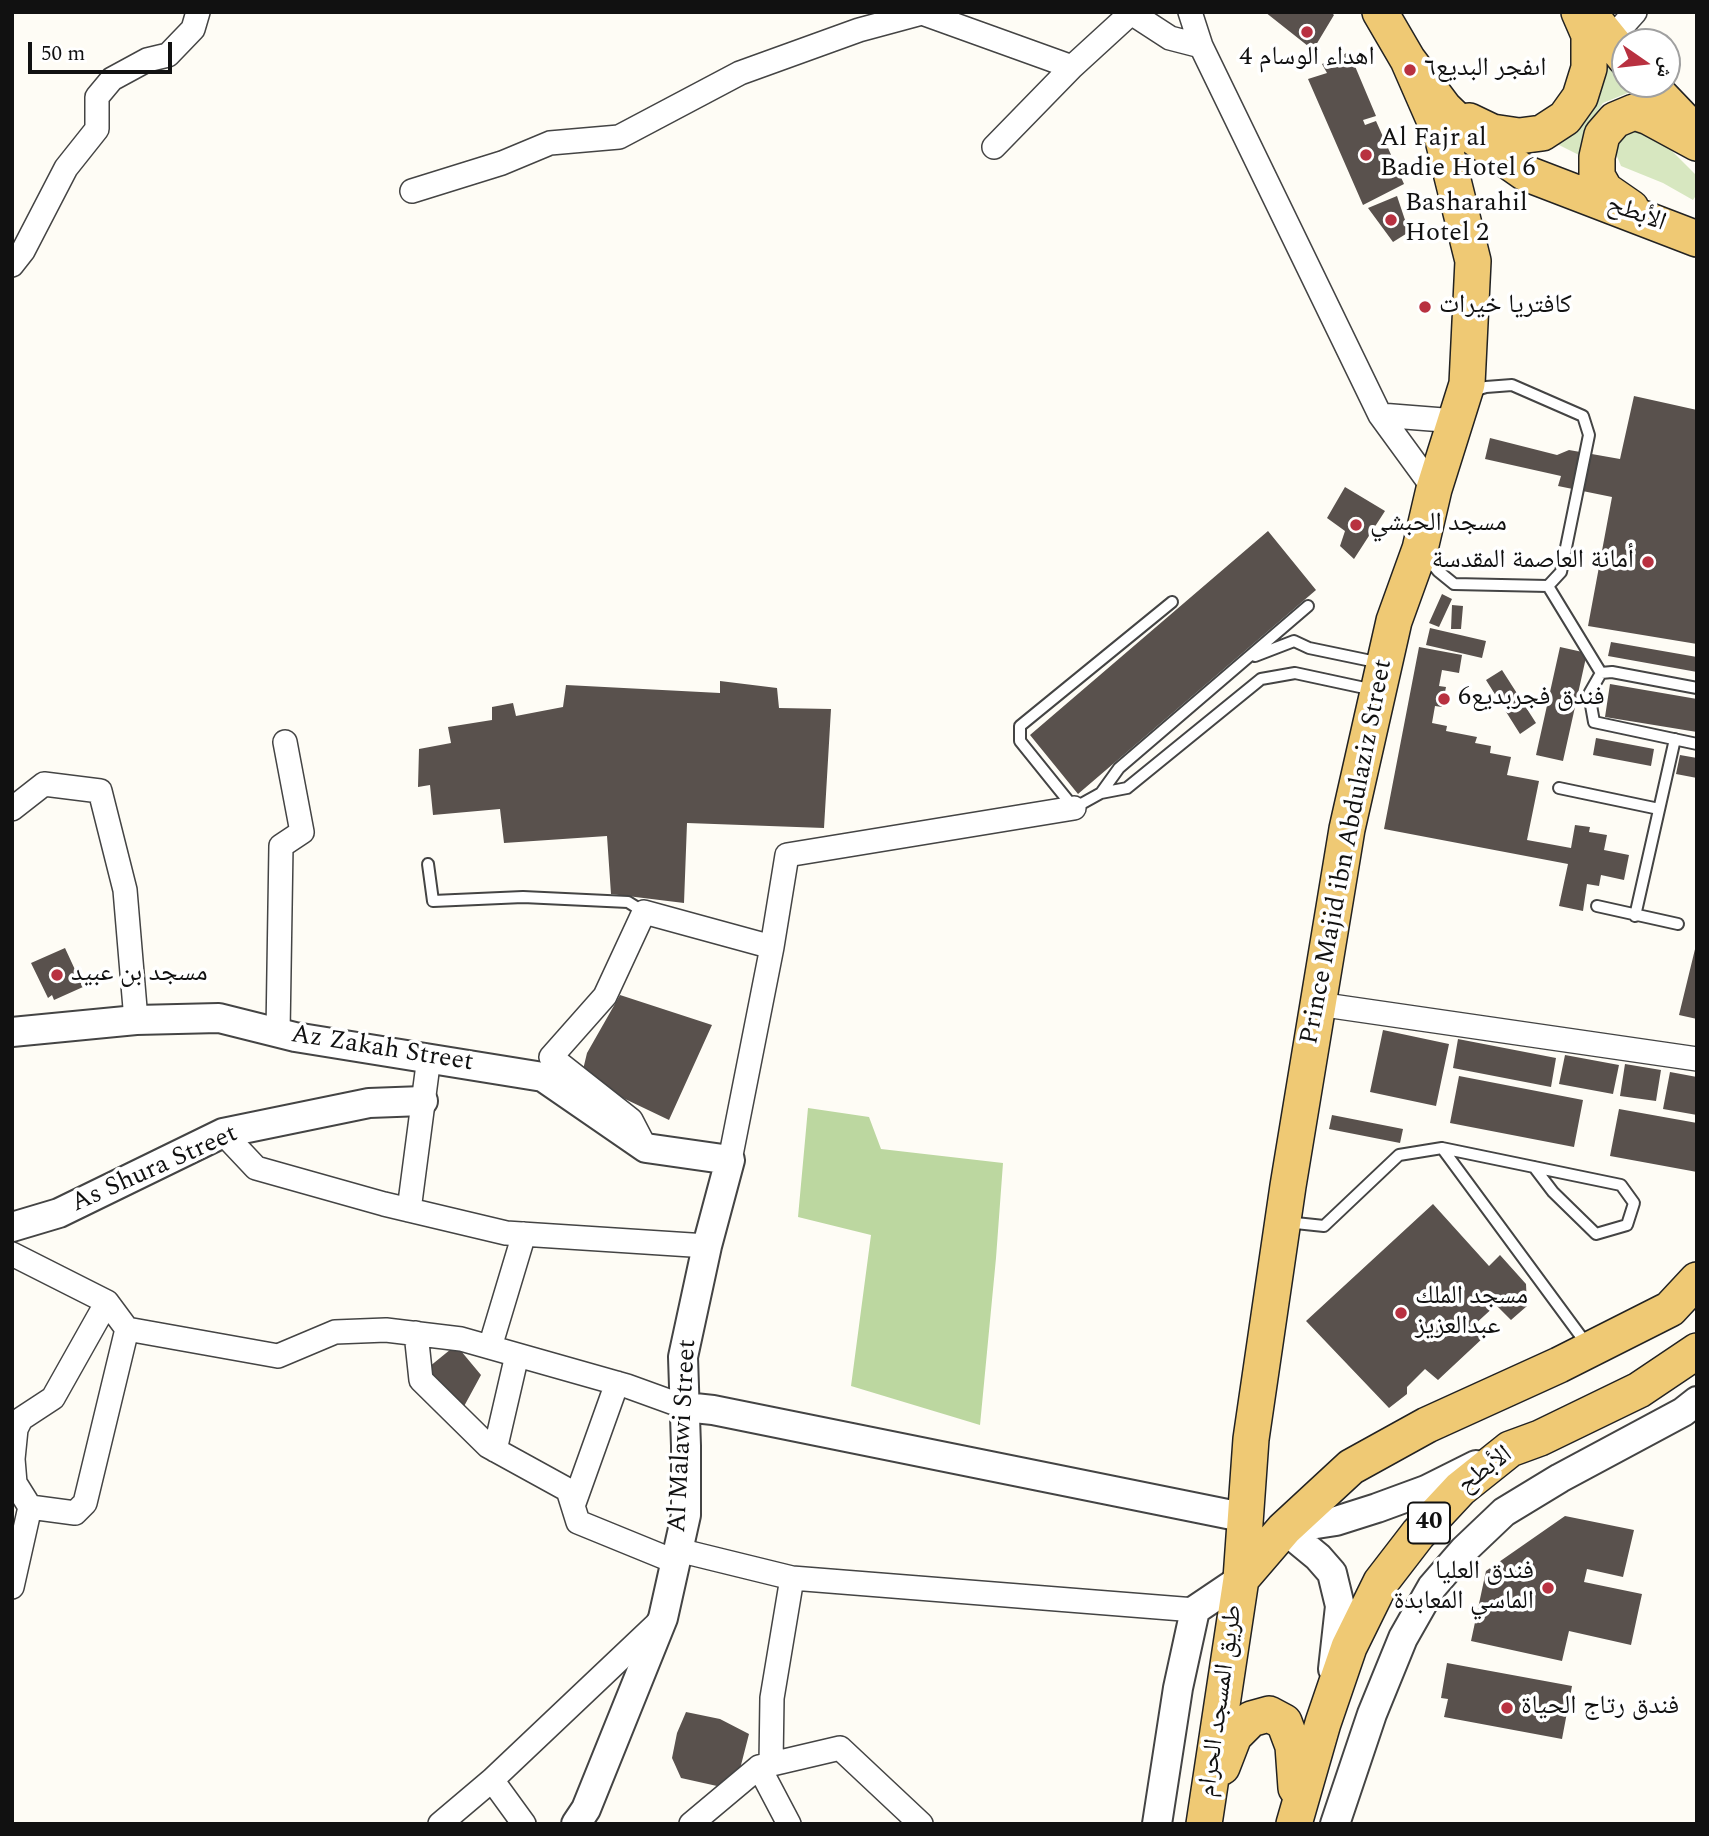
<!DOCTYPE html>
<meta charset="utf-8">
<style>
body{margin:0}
#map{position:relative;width:1709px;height:1836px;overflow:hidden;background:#fefcf5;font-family:Spectral,"Noto Naskh Arabic",serif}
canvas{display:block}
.frame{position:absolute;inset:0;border:14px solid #111;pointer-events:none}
.north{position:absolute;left:1611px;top:28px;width:70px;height:70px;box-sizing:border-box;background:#fff;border:2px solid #a0a0a0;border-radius:50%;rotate:104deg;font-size:19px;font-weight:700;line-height:28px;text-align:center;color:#111}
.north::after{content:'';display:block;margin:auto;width:24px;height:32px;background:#b83140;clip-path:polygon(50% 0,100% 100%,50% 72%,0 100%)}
.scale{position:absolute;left:28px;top:42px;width:144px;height:32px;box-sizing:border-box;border:4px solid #111;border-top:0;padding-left:9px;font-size:21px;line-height:24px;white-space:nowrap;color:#111;-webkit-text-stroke:5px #fff;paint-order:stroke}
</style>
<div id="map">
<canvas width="1709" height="1836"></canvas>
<div class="frame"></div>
<div class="north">ش</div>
<div class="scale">50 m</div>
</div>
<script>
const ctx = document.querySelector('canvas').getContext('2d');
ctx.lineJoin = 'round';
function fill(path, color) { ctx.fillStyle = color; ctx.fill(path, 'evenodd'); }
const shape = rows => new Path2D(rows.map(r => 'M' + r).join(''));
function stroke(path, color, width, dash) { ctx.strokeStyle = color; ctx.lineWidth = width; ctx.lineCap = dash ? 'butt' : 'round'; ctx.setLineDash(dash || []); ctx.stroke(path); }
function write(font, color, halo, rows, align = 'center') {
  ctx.font = font + ' Spectral,"Noto Naskh Arabic",serif'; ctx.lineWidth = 7; ctx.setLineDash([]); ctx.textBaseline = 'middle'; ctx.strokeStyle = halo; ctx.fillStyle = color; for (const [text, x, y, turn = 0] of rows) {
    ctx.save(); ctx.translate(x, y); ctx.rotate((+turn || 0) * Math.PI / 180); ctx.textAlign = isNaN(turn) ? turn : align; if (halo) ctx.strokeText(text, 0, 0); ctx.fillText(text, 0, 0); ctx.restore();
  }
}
fill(shape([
 [1607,61,1630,92,1603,103,1588,125,1583,157,1549,140,1593,101],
 [1632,126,1654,133,1697,176,1697,194,1693,200,1663,183,1621,166,1614,149,1618,134]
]), '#d7e7c0');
fill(shape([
 [808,1108,869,1117,881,1149,1003,1163,996,1258,980,1425,851,1386,871,1235,798,1217]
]), '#bcd7a0');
fill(shape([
 [1265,12,1331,12,1334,15,1313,50],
 [1349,52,1376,116,1363,120,1365,125,1376,121,1404,184,1363,205,1308,79,1327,73,1322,64],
 [1397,196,1409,232,1393,242,1368,208],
 [1634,396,1697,410,1697,644,1588,626,1612,497,1558,486,1561,476,1485,459,1490,438,1557,455,1569,450,1620,459],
 [1345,487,1385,511,1354,559,1340,546,1345,531,1327,518],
 [1268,531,1316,590,1078,794,1030,735],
 [1442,594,1452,599,1439,627,1429,623],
 [1452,605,1463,606,1461,629,1451,629],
 [1430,628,1486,641,1482,658,1426,645],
 [1611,642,1697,657,1697,672,1608,656],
 [1419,647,1462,655,1459,673,1442,670,1439,686,1446,687,1442,707,1435,706,1432,723,1447,726,1446,731,1477,737,1475,743,1491,746,1490,753,1511,757,1507,775,1539,781,1527,840,1571,848,1575,825,1590,827,1589,832,1607,835,1604,850,1629,855,1624,880,1601,875,1599,886,1587,884,1583,911,1559,906,1568,864,1384,829],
 [1560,647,1587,653,1563,761,1536,755],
 [1502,670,1536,723,1520,734,1486,680],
 [720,681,777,688,779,708,831,709,824,828,687,823,684,903,611,894,607,836,504,843,500,809,433,815,430,785,418,787,419,749,451,743,448,727,492,720,492,707,513,703,516,716,563,707,566,685,720,693],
 [1610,684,1697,699,1697,732,1605,717],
 [1596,738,1654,749,1651,766,1593,755],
 [1680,755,1697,758,1697,778,1676,774],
 [1696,945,1697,945,1697,1019,1679,1015],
 [65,948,83,987,54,1000,52,995,48,998,31,963],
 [620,995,712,1025,669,1120,581,1078,587,1053],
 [1383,1030,1449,1044,1436,1106,1370,1092],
 [1458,1039,1556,1058,1551,1087,1453,1068],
 [1565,1055,1619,1065,1613,1094,1559,1084],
 [1625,1064,1661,1070,1656,1101,1620,1096],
 [1670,1072,1697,1077,1697,1115,1663,1109],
 [1459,1076,1583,1100,1574,1147,1450,1123],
 [1619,1109,1697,1123,1697,1172,1610,1156],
 [1332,1115,1403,1129,1400,1143,1329,1129],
 [1433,1204,1489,1266,1500,1255,1526,1284,1527,1306,1511,1320,1496,1305,1473,1326,1484,1337,1438,1380,1425,1369,1407,1387,1407,1394,1389,1408,1306,1321],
 [456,1345,481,1375,462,1410,424,1371],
 [1565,1516,1634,1530,1623,1577,1587,1569,1584,1582,1642,1594,1631,1645,1569,1631,1562,1661,1471,1641,1486,1571],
 [1447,1663,1572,1686,1562,1739,1444,1717,1448,1699,1441,1698],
 [686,1712,720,1719,749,1734,740,1769,717,1786,681,1778,672,1758,677,1733]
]), '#59514d');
const service = shape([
 [1424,554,1438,571,1454,584,1548,586,1561,572,1589,435,1583,416,1512,385,1486,387,1473,391],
 [1548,586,1601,673],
 [1172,602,1020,726,1020,741,1074,808,1101,793,1119,768,1308,606],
 [1255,656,1294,641,1309,648,1381,663],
 [1697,688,1612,672,1601,673,1589,694,1594,722,1697,744],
 [1559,788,1659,809],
 [1101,793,1127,788,1261,679,1295,673,1374,690],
 [428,864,433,901,523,897,628,902,644,912],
 [1597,906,1678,924],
 [1635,916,1675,739],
 [1442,1148,1588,1346],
 [1286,1222,1324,1226,1399,1155,1442,1148,1534,1167,1621,1185,1634,1203,1627,1225,1596,1234,1553,1192,1534,1167]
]);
const minor = shape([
 [1130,12,1170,38,1201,46],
 [1190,12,1201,46,1380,415,1434,489],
 [1610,40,1635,12],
 [994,147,1072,67],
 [412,191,502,163,550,143,619,137,740,73,859,30,922,13,1072,67,1131,13],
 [12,265,23,251,66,168,97,129,97,97,112,79,147,60,168,55,193,29,198,12],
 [1380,415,1456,421],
 [12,809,44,784,100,791,125,890,136,1020],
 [772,947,787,855,1074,808],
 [1318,1004,1697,1059],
 [278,1032,281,846,302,832,285,742],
 [223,1133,256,1168,384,1204,506,1233,707,1246],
 [645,1147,631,1120,551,1057,605,996,644,912,772,947,730,1160],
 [409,1210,429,1057],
 [12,1254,107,1302,127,1329,278,1356,335,1332,386,1330,461,1339,627,1386,685,1407],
 [416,1333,421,1380,488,1446,568,1490,578,1522,676,1562],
 [490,1347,524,1234],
 [495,1450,517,1355],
 [573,1506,617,1383],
 [30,1507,75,1513,85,1503,127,1329],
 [678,1550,792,1578,1195,1610],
 [12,1587,30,1507,15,1483,13,1459,16,1429,21,1419,53,1398,107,1302],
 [771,1764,772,1698,792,1578],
 [759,1767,789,1824],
 [492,1780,524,1824],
 [440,1824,492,1780,661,1620],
 [691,1824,759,1767,840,1748,921,1824]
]);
const tertiary = shape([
 [12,1032,136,1020,219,1018,295,1037,543,1077,646,1148,730,1160,707,1246,683,1357,686,1446,686,1515,663,1618,586,1809,576,1824],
 [12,1227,59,1213,223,1133,369,1103,423,1101],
 [685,1407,713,1410,1247,1518],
 [1284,1529,1336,1521,1377,1508,1426,1490,1476,1465],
 [1284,1529,1318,1557,1332,1573,1340,1606,1333,1669],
 [1157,1824,1178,1688,1195,1610,1241,1579],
 [1335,1824,1372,1714,1403,1638,1432,1587,1464,1550,1504,1512,1560,1478,1683,1412,1697,1401]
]);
const primary = shape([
 [1380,12,1408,60,1444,108,1475,138,1525,173,1697,239],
 [1588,12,1625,58],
 [1649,84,1692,129],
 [1469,121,1492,132,1519,136,1542,133,1565,118,1580,97,1589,68,1589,35,1579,12],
 [1631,208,1605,190,1597,176,1597,157,1602,135,1615,120,1634,112,1649,117,1697,143],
 [1241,1579,1284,1529,1351,1467,1427,1425,1559,1365,1670,1309,1697,1280],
 [1222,1767,1234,1736,1251,1719,1269,1714,1284,1722,1293,1746,1296,1788],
 [1204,1824,1241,1579,1251,1439,1288,1186,1347,829,1394,621,1420,549,1434,489,1467,384,1473,261,1443,140,1408,60],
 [1294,1824,1323,1723,1349,1647,1381,1582,1418,1534,1460,1489,1510,1449,1540,1438,1639,1390,1697,1351]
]);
stroke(service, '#444', 14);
stroke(minor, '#444', 26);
stroke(tertiary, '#444', 32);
stroke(primary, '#222', 38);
stroke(service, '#fff', 10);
stroke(minor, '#fff', 23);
stroke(tertiary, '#fff', 28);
stroke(primary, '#efc974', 35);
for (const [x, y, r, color] of [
 [1307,32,7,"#b83140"],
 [1410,70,7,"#b83140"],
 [1366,155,7,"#b83140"],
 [1391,220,7,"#b83140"],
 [1425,307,7,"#b83140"],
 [1356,525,7,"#b83140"],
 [1648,562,7,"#b83140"],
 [1444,699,7,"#b83140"],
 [57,975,7,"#b83140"],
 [1401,1313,7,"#b83140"],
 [1548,1588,7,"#b83140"],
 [1507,1708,7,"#b83140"]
]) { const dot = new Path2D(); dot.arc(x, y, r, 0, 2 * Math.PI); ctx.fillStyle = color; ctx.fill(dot); stroke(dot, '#fff', 2.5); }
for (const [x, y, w] of [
 [1429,1523,42]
]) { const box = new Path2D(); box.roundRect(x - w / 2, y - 20.5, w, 41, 5); ctx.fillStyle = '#fff'; ctx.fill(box); stroke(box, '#111', 2); }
write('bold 24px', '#111', null, [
 ["40",1429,1523]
]);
write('26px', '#111', '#fff', [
 ["اهداء الوسام 4",1307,59,"center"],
 ["اىفجر البديع٦",1424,70],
 ["Al Fajr al",1380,140],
 ["Badie Hotel 6",1380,170],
 ["Basharahil",1405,205],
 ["Hotel 2",1405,235],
 ["كافتريا خيرات",1439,307],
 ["مسجد الحبشي",1370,525],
 ["أمانة العاصمة المقدسة",1634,562,"right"],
 ["فندق فجربديع6",1458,699],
 ["مسجد بن عبيد",71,975],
 ["مسجد الملك",1415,1298],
 ["عبدالعزيز",1415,1328],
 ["فندق العليا",1534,1573,"right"],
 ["الماسي المعابدة",1534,1603,"right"],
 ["فندق رتاج الحياة",1521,1708]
], 'left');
write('26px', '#111', '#fff', [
 ["الأبطح",1636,215,20],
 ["Prince Majid ibn Abdulaziz Street",1348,852,-79],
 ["Az Zakah Street",382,1050,9],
 ["As Shura Street",155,1170,-24],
 ["Al Malawi Street",684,1436,-87],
 ["الأبطح",1486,1471,-37],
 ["طريق المسجد الحرام",1222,1701,-82]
]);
</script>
